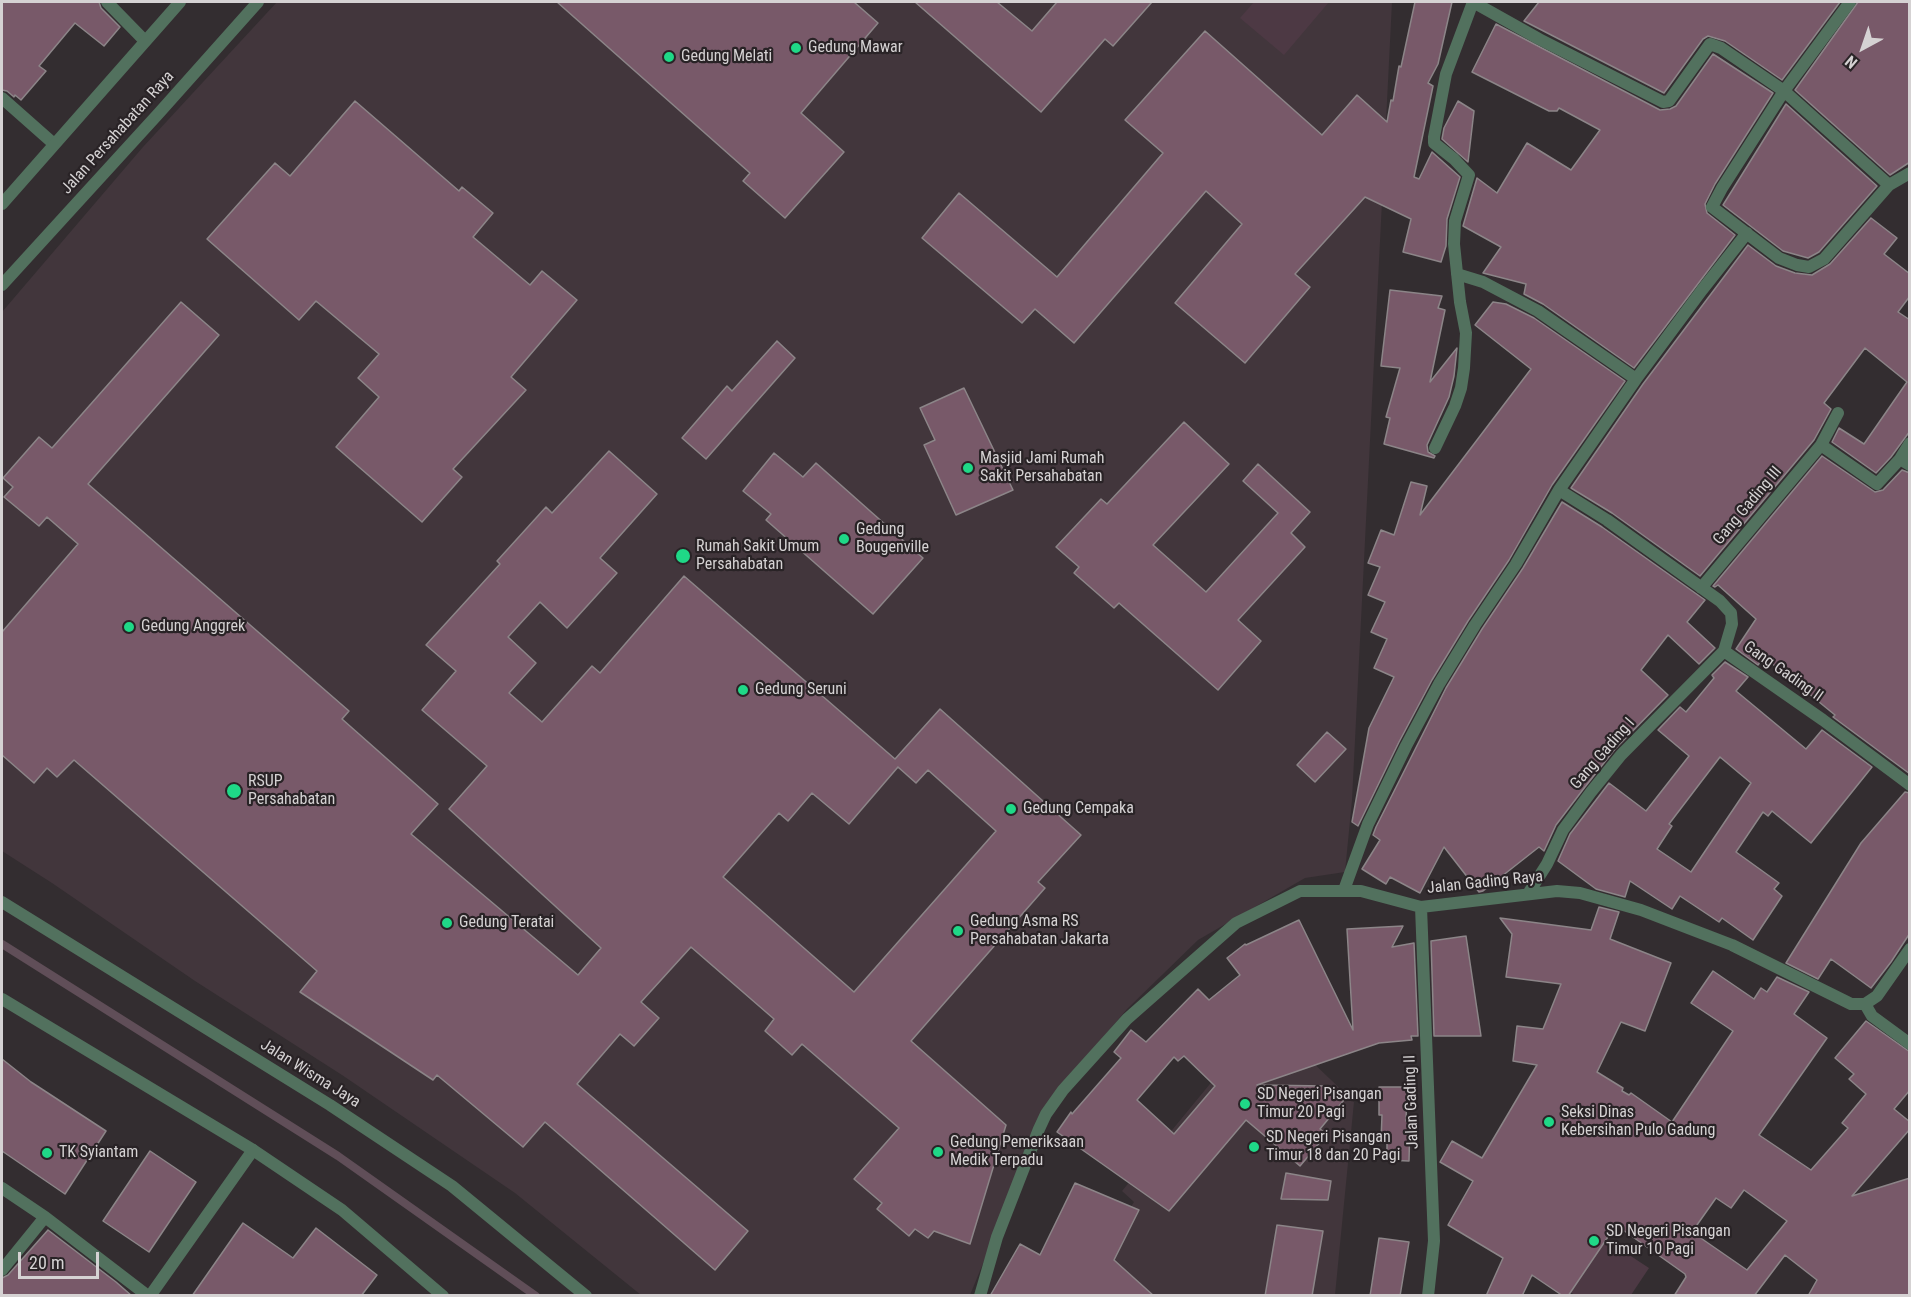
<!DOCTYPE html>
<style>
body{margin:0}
#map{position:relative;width:1911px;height:1297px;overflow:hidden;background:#332d30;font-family:"Roboto Condensed",sans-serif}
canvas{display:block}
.frame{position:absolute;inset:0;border:3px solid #d5d2d3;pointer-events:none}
.north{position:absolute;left:1833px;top:18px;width:60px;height:60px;-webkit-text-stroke:4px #292326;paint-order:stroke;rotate:220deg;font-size:16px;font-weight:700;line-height:24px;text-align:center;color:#d5d2d3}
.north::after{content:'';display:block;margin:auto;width:21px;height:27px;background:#d5d2d3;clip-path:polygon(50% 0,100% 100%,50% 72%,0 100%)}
.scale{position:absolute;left:18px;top:1252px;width:81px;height:27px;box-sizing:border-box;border:3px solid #d5d2d3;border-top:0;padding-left:8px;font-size:18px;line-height:21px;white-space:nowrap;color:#d5d2d3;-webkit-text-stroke:4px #292326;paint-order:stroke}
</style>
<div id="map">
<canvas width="1911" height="1297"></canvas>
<div class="frame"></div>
<div class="north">N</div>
<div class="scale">20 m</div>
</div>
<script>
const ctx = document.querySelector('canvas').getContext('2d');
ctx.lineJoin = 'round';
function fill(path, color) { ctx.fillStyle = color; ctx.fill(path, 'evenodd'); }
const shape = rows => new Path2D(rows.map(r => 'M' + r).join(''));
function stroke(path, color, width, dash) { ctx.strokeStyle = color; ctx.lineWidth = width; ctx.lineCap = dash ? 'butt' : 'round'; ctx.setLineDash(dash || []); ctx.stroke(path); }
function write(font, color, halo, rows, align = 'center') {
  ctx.font = font + ' "Roboto Condensed",sans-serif'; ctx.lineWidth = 4.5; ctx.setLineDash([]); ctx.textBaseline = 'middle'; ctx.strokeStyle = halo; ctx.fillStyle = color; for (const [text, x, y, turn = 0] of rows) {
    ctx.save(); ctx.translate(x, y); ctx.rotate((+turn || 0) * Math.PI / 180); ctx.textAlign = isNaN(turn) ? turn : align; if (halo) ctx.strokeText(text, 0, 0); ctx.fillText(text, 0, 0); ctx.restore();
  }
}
fill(shape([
 [277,2,1392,2,1352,800,1345,872,1305,878,1198,940,1127,1009,1049,1103,970,1295,641,1295,515,1193,342,1075,195,981,52,883,2,851,2,312,143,147],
 [1278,1001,1305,1055,1354,1102,1335,1295,1072,1296,1134,1202,1122,1191]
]), '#42363c');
fill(shape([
 [1254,2,1329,2,1284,55,1240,18],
 [1594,1232,1649,1268,1631,1295,1575,1295,1559,1285]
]), '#4d3944');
stroke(shape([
 [2,944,338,1156,536,1296]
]), '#604e58', 8);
const building = shape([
 [2,2,99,2,101,8,120,27,104,46,75,23,39,66,46,71,21,100,15,95,14,97,7,91,2,90,2,2],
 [557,2,854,2,878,23,801,113,844,152,785,218,743,181,750,173,557,2],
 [915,2,997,2,1032,31,1057,2,1152,2,1113,46,1105,39,1041,112,915,2],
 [1415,2,1452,2,1438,64,1428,83,1433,86,1414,177,1419,179,1432,152,1460,177,1447,219,1446,246,1441,262,1403,252,1411,219,1365,197,1295,274,1310,287,1245,363,1175,303,1242,224,1206,191,1074,343,1035,309,1022,323,922,238,959,193,1057,277,1163,153,1125,120,1205,31,1322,135,1357,95,1387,122,1391,100,1393,101,1399,66,1401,67,1415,2],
 [1539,2,1840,2,1782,80,1725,41,1708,36,1703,39,1664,93,1524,21,1539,2],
 [1858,2,1910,2,1910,162,1890,175,1795,90,1858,2],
 [1496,24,1660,110,1670,109,1676,106,1713,54,1773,93,1715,184,1705,204,1707,213,1735,235,1634,368,1543,304,1524,294,1526,284,1483,273,1501,247,1463,226,1477,178,1497,193,1527,143,1571,170,1600,130,1559,108,1557,111,1549,111,1472,72,1496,24],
 [355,101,459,191,462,187,493,213,473,237,530,285,542,271,577,300,511,377,526,390,453,469,462,477,422,522,336,447,379,397,358,378,379,354,316,301,299,320,207,239,275,163,290,176,355,101],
 [1458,101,1474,111,1468,162,1442,139,1444,128,1458,101],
 [1786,104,1877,186,1819,252,1808,258,1783,251,1723,205,1786,104],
 [1871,218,1897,238,1884,254,1910,274,1910,296,1898,312,1910,320,1910,431,1891,457,1876,473,1832,442,1839,428,1864,444,1907,382,1865,348,1824,403,1831,409,1814,440,1700,576,1612,513,1571,488,1643,384,1748,245,1776,266,1795,273,1812,275,1830,264,1871,218],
 [1390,290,1442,296,1438,308,1445,310,1430,382,1457,348,1454,376,1449,397,1427,445,1428,452,1435,456,1434,458,1384,444,1390,418,1386,417,1400,368,1381,366,1390,290],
 [181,302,219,335,88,484,349,711,342,719,438,804,411,834,578,975,601,948,449,809,487,766,422,710,456,671,426,645,500,564,497,561,546,507,552,513,609,451,657,494,600,558,617,573,567,628,540,602,508,637,536,663,509,693,542,722,592,666,600,673,684,576,895,759,940,709,1081,835,1038,882,1045,888,911,1041,1006,1125,970,1244,934,1231,928,1238,915,1229,909,1236,877,1209,882,1203,854,1179,899,1128,802,1044,792,1055,765,1031,774,1019,691,947,641,1002,659,1018,634,1046,620,1034,577,1084,748,1231,715,1270,545,1122,523,1147,437,1075,433,1080,300,992,317,971,74,760,57,777,47,768,34,783,2,755,2,632,78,544,47,517,39,526,4,497,13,487,3,478,39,437,52,448,181,302],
 [898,767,916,783,928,770,996,831,854,992,723,877,779,813,788,821,812,793,849,824,898,767],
 [1493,302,1506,304,1534,318,1625,381,1552,485,1509,560,1468,621,1432,680,1399,742,1358,826,1352,822,1369,728,1394,677,1374,668,1387,639,1371,632,1385,602,1368,595,1380,567,1368,563,1381,530,1394,535,1411,482,1427,486,1420,515,1531,369,1475,325,1493,302],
 [777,341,795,358,706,459,682,438,727,386,732,391,777,341],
 [964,388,1013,490,956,515,924,445,935,440,920,408,964,388],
 [1184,422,1229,464,1153,545,1206,592,1278,513,1243,481,1258,464,1310,512,1291,533,1305,547,1238,620,1261,641,1218,690,1119,603,1114,608,1074,573,1079,567,1056,547,1101,499,1107,504,1184,422],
 [774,453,803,477,816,463,923,558,873,614,766,520,771,514,743,491,774,453],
 [1822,456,1875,492,1883,490,1902,470,1910,473,1910,774,1833,717,1835,715,1764,657,1758,665,1736,649,1756,619,1718,585,1715,587,1713,586,1822,456],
 [1562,502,1602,527,1705,600,1687,622,1715,648,1699,664,1668,635,1641,670,1668,695,1615,749,1585,787,1556,825,1544,851,1539,847,1483,891,1479,892,1444,847,1420,893,1390,877,1386,884,1362,869,1380,840,1373,835,1376,827,1446,688,1482,629,1523,568,1562,502],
 [1725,662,1748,677,1736,691,1806,749,1822,730,1872,767,1811,843,1772,811,1768,816,1763,812,1736,852,1779,883,1774,889,1782,896,1753,940,1722,918,1719,922,1680,896,1672,909,1630,881,1625,897,1596,889,1558,861,1570,834,1609,783,1646,811,1689,756,1658,730,1680,707,1686,712,1714,678,1712,675,1725,662],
 [1720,757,1751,783,1691,872,1657,849,1672,826,1669,824,1720,757],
 [1327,732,1346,749,1315,782,1297,765,1327,732],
 [1905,792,1910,793,1910,933,1891,962,1871,988,1831,959,1818,979,1786,963,1861,843,1905,792],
 [1599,907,1619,912,1610,939,1671,963,1645,1031,1621,1022,1597,1072,1623,1088,1622,1091,1629,1095,1631,1093,1672,1122,1733,1031,1691,1003,1713,971,1754,999,1761,988,1767,992,1777,977,1809,992,1794,1014,1827,1038,1759,1135,1811,1170,1848,1128,1842,1123,1866,1094,1849,1079,1854,1074,1835,1058,1866,1021,1910,1052,1910,1090,1894,1109,1910,1122,1910,1129,1852,1196,1910,1178,1910,1296,1808,1296,1817,1280,1785,1255,1754,1296,1674,1296,1686,1277,1685,1274,1616,1225,1568,1296,1563,1296,1532,1275,1522,1296,1486,1296,1503,1258,1448,1225,1473,1181,1440,1162,1452,1141,1482,1158,1537,1065,1513,1061,1517,1026,1543,1029,1561,984,1506,977,1512,934,1500,918,1591,930,1599,907],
 [1744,1190,1787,1221,1747,1270,1692,1232,1716,1198,1731,1208,1744,1190],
 [1299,920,1353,1030,1347,929,1403,926,1392,947,1414,943,1418,1036,1411,1036,1412,1040,1379,1043,1257,1085,1327,1086,1344,1100,1320,1129,1327,1134,1300,1166,1246,1120,1169,1211,1057,1132,1071,1112,1072,1114,1121,1058,1114,1052,1131,1030,1146,1042,1198,989,1209,1000,1240,975,1227,958,1245,944,1246,945,1299,920],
 [1184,1056,1215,1086,1174,1134,1137,1100,1174,1057,1178,1061,1184,1056],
 [1466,936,1481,1036,1434,1036,1431,941,1466,936],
 [2,1059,31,1082,106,1131,65,1194,2,1151,2,1059],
 [1379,1087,1407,1087,1406,1121,1410,1121,1409,1161,1387,1160,1387,1141,1381,1141,1382,1115,1379,1115,1379,1087],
 [150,1151,196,1182,149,1252,103,1221,150,1151],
 [1286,1173,1331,1181,1328,1200,1281,1199,1286,1173],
 [1075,1183,1139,1210,1114,1260,1154,1296,990,1296,1020,1244,1040,1255,1075,1183],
 [243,1223,293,1258,316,1228,377,1275,361,1296,192,1296,243,1223],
 [1277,1225,1323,1231,1312,1296,1265,1296,1277,1225],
 [48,1230,116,1282,132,1296,2,1296,2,1278,8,1275,48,1230],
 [1379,1238,1409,1242,1400,1296,1370,1296,1379,1238]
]);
fill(building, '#785969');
stroke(building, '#8c8588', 1.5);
stroke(shape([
 [107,2,145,41],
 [1473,2,1539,39,1663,102,1669,101,1710,44,1721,48,1784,91,1889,185],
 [1850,2,1784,91,1722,188,1712,207,1779,258,1797,265,1809,267,1824,259,1889,185,1910,173],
 [2,98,54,144],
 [1457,274,1483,282,1538,311,1636,379],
 [1821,445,1877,484,1900,459,1910,465],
 [1435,448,1455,406,1461,388,1464,368,1466,333,1460,302,1454,244,1455,221,1469,175,1454,159,1434,143,1434,137,1446,74,1473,2],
 [1900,459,1910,443],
 [1559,490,1607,520,1720,601,1731,613,1732,624,1724,651,1823,720,1910,785],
 [1701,588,1821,445,1838,413],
 [1344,890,1368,824,1406,746,1439,684,1475,625,1516,564,1559,490,1636,379,1702,290,1747,233],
 [1528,894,1547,864,1563,830,1591,792,1621,755,1724,651],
 [1421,907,1434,1241,1428,1296],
 [1865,1004,1872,1016,1910,1044],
 [2,1188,45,1217,148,1296],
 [2,1270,45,1217],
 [150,1296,253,1150],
 [980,1296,997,1237,1039,1129,1046,1114,1063,1090,1127,1019,1236,923,1300,891,1361,891,1421,907,1557,891,1580,893,1641,910,1732,945,1851,1004,1865,1004,1877,996,1910,949]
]), '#52715e', 12);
stroke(shape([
 [2,204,180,2],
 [2,285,159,113,258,2],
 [2,902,330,1105,452,1186,586,1296],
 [2,999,253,1150,342,1210,443,1296]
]), '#52715e', 12);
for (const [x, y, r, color] of [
 [796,48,6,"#1fd887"],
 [669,57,6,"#1fd887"],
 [968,468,6,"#1fd887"],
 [844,539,6,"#1fd887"],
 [683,556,8,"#1fd887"],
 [129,627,6,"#1fd887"],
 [743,690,6,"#1fd887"],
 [234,791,8,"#1fd887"],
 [1011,809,6,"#1fd887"],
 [447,923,6,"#1fd887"],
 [958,931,6,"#1fd887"],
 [1245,1104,6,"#1fd887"],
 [1549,1122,6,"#1fd887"],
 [1254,1147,6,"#1fd887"],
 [938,1152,6,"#1fd887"],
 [47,1153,6,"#1fd887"],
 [1594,1241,6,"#1fd887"]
]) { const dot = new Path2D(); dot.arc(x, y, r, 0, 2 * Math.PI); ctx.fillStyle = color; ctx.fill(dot); stroke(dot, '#292326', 2); }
write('16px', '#d5d2d3', '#292326', [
 ["Gedung Mawar",808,48],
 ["Gedung Melati",681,57],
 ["Masjid Jami Rumah",980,459],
 ["Sakit Persahabatan",980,477],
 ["Gedung",856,530],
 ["Bougenville",856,548],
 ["Rumah Sakit Umum",696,547],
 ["Persahabatan",696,565],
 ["Gedung Anggrek",141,627],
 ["Gedung Seruni",755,690],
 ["RSUP",248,782],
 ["Persahabatan",248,800],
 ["Gedung Cempaka",1023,809],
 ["Gedung Asma RS",970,922],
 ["Persahabatan Jakarta",970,940],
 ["Gedung Teratai",459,923],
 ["SD Negeri Pisangan",1257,1095],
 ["Timur 20 Pagi",1257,1113],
 ["Seksi Dinas",1561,1113],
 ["Kebersihan Pulo Gadung",1561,1131],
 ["SD Negeri Pisangan",1266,1138],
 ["Timur 18 dan 20 Pagi",1266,1156],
 ["Gedung Pemeriksaan",950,1143],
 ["Medik Terpadu",950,1161],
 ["TK Syiantam",59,1153],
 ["SD Negeri Pisangan",1606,1232],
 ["Timur 10 Pagi",1606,1250]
], 'left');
write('16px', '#d5d2d3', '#292326', [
 ["Jalan Persahabatan Raya",118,133,-48],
 ["Gang Gading III",1748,506,-50],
 ["Gang Gading II",1783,672,35],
 ["Gang Gading I",1603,754,-49],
 ["Jalan Gading Raya",1485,883,-6],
 ["Jalan Wisma Jaya",310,1074,32],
 ["Jalan Gading II",1412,1102,-92]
]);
</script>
